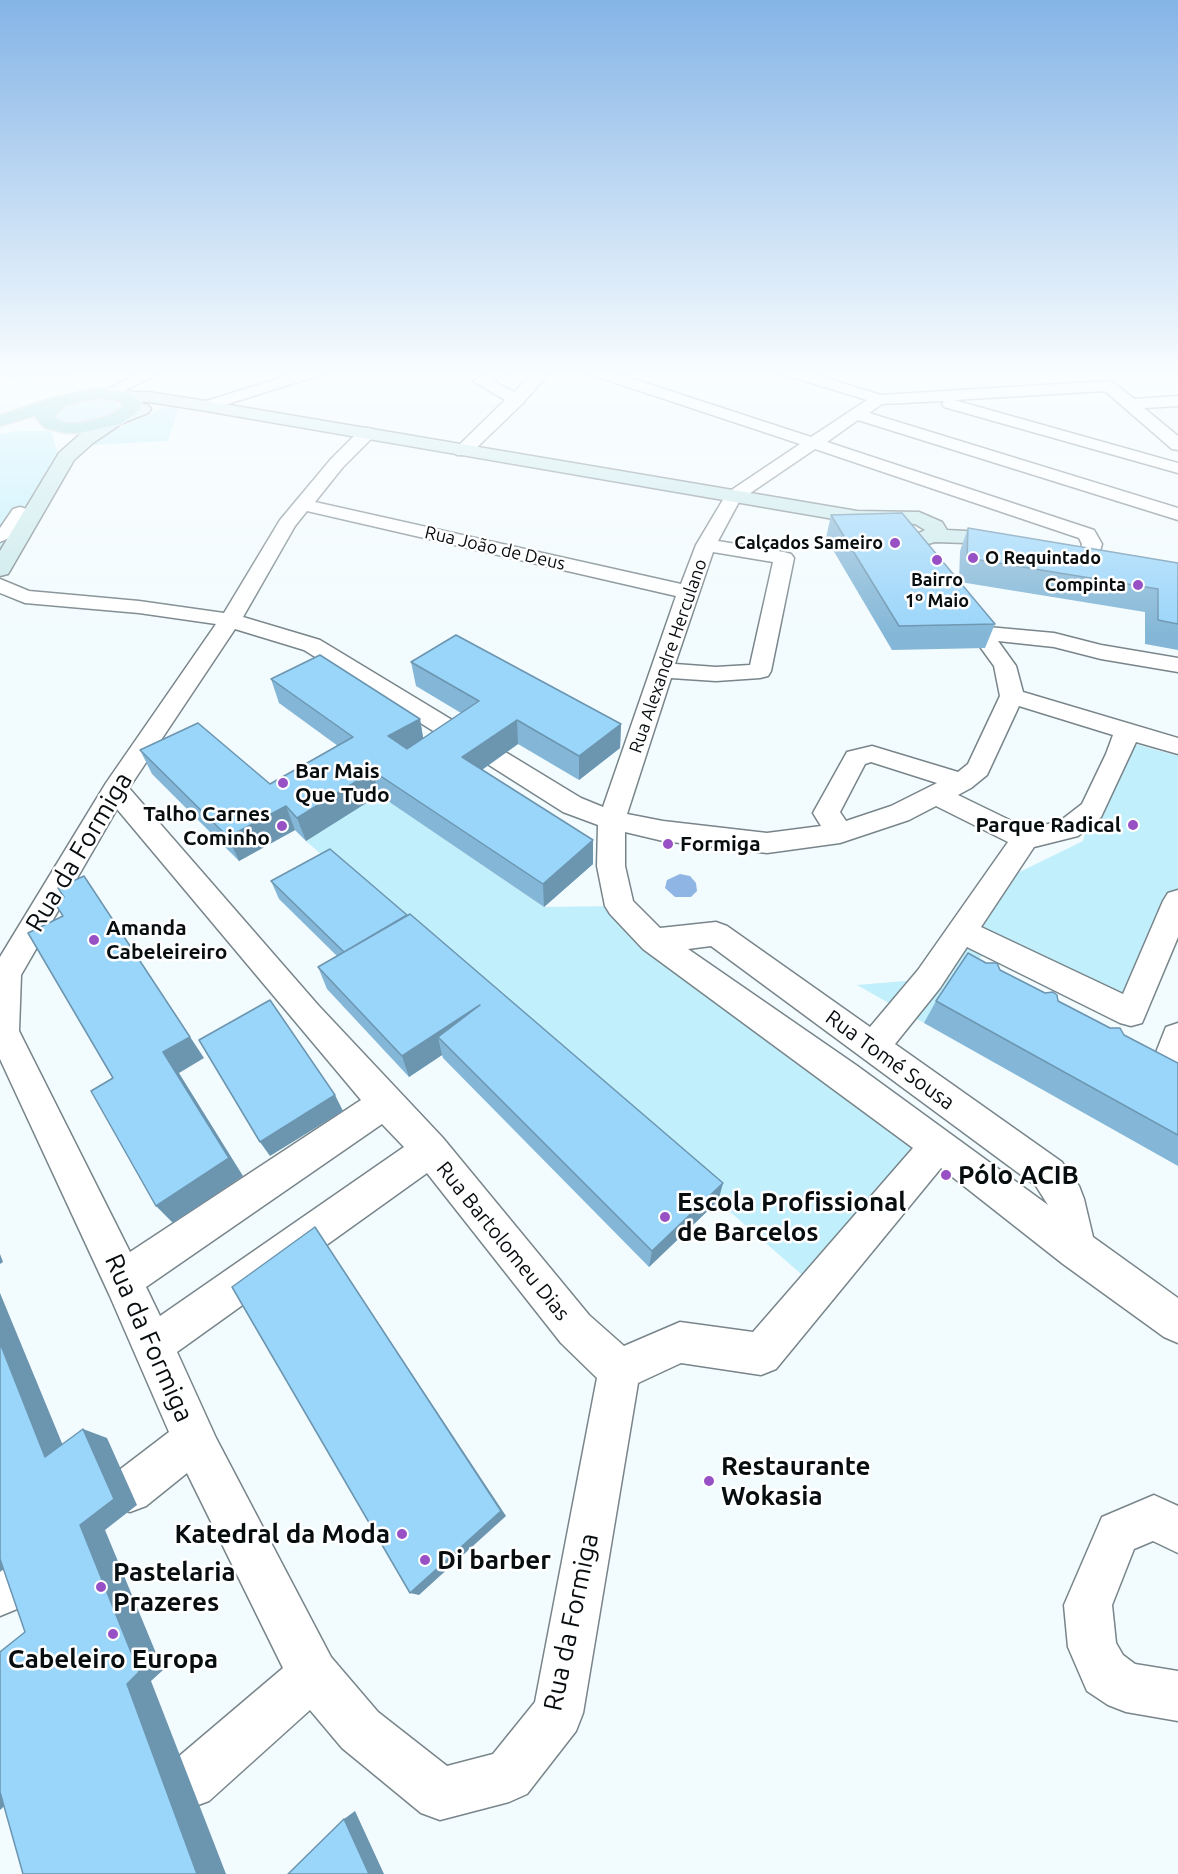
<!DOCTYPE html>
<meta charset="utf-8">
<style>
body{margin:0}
canvas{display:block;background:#f2fbfe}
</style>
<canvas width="1178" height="1874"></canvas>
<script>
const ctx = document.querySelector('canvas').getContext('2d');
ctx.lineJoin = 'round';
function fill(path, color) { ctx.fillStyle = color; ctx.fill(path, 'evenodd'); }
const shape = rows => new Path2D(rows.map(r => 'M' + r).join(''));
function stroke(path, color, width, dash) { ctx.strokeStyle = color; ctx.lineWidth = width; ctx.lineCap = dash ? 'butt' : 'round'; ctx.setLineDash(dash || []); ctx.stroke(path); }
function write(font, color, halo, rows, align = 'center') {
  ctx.font = font + ' Ubuntu,sans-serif'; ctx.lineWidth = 5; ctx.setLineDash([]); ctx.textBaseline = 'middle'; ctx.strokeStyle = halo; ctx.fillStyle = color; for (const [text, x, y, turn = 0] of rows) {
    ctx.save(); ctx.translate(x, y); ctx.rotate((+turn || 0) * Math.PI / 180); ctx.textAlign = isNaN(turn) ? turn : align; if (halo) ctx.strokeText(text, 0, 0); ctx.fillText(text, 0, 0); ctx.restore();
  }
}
fill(shape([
 [95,398,115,401,119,407,107,418,91,422,62,422,54,416,67,404],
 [179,406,168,441,91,445,104,435,163,408],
 [20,431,51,431,59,456,0,550,0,434],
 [1124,741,1178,756,1178,901,1129,1018,986,951,924,1023,857,985,929,979,993,885,1083,841,1092,810],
 [379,795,544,907,620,906,926,1149,816,1287,306,841]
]), '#c2effc');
fill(shape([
 [680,874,690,876,696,883,697,891,691,897,675,897,665,888,667,880]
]), '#8fb5e4');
const street = shape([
 [141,371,163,371,122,392,112,392,109,389,141,371],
 [302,371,325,371,323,374,212,409,200,409,198,406,200,403,302,371],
 [491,371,510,371,493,381,514,392,535,371,551,371,523,403,469,455,457,455,454,451,457,447,505,400,473,381,491,371],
 [587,371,609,371,811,437,867,400,782,374,780,371,803,371,881,395,1109,381,1114,383,1134,399,1178,396,1178,406,1144,408,1178,436,1178,450,1172,449,1105,391,954,400,1178,463,1178,473,944,407,942,404,944,401,882,404,869,413,1178,508,1178,520,858,420,827,442,1094,530,1102,544,1098,558,1095,562,1088,564,1081,562,1078,558,1082,544,1079,538,815,449,740,500,718,541,784,552,791,554,794,558,771,671,768,676,760,678,716,681,671,678,627,814,663,821,767,833,821,826,813,813,847,752,872,746,958,772,968,764,1000,696,994,666,952,608,955,603,963,602,971,603,988,627,1054,633,1101,645,1178,658,1178,672,1101,659,1054,647,998,641,1016,666,1023,692,1178,738,1178,754,1136,742,1101,817,1078,836,1034,847,981,927,1123,994,1163,901,1168,893,1178,890,1178,937,1142,1023,1131,1026,1120,1023,967,947,940,988,895,1044,1062,1162,1079,1186,1084,1199,1093,1237,1178,1298,1178,1343,1164,1337,1063,1264,941,1168,776,1369,761,1375,681,1363,638,1383,583,1713,576,1731,527,1794,509,1802,440,1820,421,1813,342,1748,310,1710,209,1801,190,1808,171,1801,164,1782,171,1763,283,1668,187,1473,146,1506,130,1512,114,1506,108,1490,114,1474,169,1432,109,1294,0,1059,0,957,106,783,216,624,139,613,25,603,0,593,0,579,29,591,139,601,224,613,280,520,331,459,361,429,367,428,373,429,375,433,373,437,343,467,315,502,681,584,696,545,727,493,800,444,589,374,587,371],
 [307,511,676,596,603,807,581,798,507,753,498,751,489,753,485,759,489,765,563,812,598,825,597,866,605,906,610,914,643,949,913,1148,753,1332,680,1322,624,1346,589,1315,443,1138,318,1005,129,788,235,629,304,650,454,744,463,746,472,744,475,738,472,732,320,640,243,617,295,526,307,511],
 [713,552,773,562,750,665,716,667,675,664,713,552],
 [1019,706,1113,735,1106,754,1082,804,1060,821,1028,829,958,795,971,788,987,775,1019,706],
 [871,762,937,783,891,806,846,821,840,812,865,764,871,762],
 [936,806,1008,842,918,970,870,1027,727,926,716,922,660,928,633,901,625,866,625,832,663,841,767,853,840,843,909,820,936,806],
 [117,809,361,1100,130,1252,19,1031,21,975,117,809],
 [711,946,1036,1186,1048,1205,856,1065,688,949,711,946],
 [382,1124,404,1147,160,1316,146,1287,382,1124],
 [427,1173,561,1343,597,1378,535,1702,493,1754,447,1766,378,1712,331,1657,216,1438,177,1352,427,1173],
 [20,507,27,509,29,513,16,535,0,542,0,528,13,509,20,507],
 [1178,1023,1178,1079,1158,1070,1153,1060,1166,1027,1178,1023],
 [1154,1495,1178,1506,1178,1553,1153,1541,1134,1549,1112,1605,1116,1643,1123,1655,1135,1664,1178,1671,1178,1721,1126,1712,1108,1705,1087,1691,1068,1647,1064,1605,1102,1517,1154,1495],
 [31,1545,48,1551,54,1568,48,1585,17,1609,0,1616,0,1563,14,1551,31,1545]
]);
const secondary = shape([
 [125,392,149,392,206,401,857,511,919,512,942,522,947,530,966,531,1010,539,1018,540,1021,545,1018,550,1010,551,966,543,935,542,921,546,907,545,885,538,877,526,879,523,857,523,206,411,149,402,119,401,116,397,119,393,125,392],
 [900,523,915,524,925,530,919,533,911,533,901,528,899,526,900,523],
 [142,404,148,405,151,409,148,413,121,424,93,443,74,460,11,569,8,574,0,576,0,551,59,453,79,435,109,416,142,404]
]);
const primary = shape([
 [97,388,131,393,140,402,140,409,121,424,79,433,65,433,45,428,36,418,37,415,0,426,0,415,53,398,97,388],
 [97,398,120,401,122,407,109,416,79,423,66,423,54,417,65,406,97,398]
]);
stroke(street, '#78858a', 3);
stroke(secondary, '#78858a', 3);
stroke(primary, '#d7d8d9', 3);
fill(street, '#fff');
fill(secondary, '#cae9eb');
fill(primary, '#94d4d7');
fill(shape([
 [2,371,77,371,75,375,5,378],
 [831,515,959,581,960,551,968,528,1178,563,1178,650,1145,644,1145,612,960,582,995,624,985,648,892,650,826,538],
 [411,662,621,724,620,748,579,780,518,744,482,770,593,864,544,907,379,795,306,841,295,830,239,861,152,774,140,750,270,784,338,746,279,703,271,679,420,719,423,738,461,713,416,686],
 [271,881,407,915,723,1183,718,1201,649,1267,443,1058,442,1055,409,1077,327,989,318,967,337,956,279,899],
 [1000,970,1178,1063,1178,1166,924,1023,936,1001]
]), '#84b7d7');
fill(shape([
 [420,719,424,743,393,760,388,736],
 [517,720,518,744,466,781,462,757],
 [621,724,620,748,579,780,579,756],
 [373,771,379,795,306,841,297,818],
 [286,806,295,830,239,861,228,837],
 [593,840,593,864,544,907,543,884],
 [84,876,204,1058,179,1073,243,1176,173,1223,156,1206,163,1052],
 [480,1005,438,1037,442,1055,409,1077,402,1056],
 [335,1095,343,1111,270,1156,260,1142],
 [723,1183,718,1201,649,1267,652,1251],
 [326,1244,506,1516,419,1595,410,1593],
 [0,1254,3,1262,0,1264],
 [0,1293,71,1465,45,1457,0,1343],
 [83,1429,107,1438,137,1505,105,1530,163,1670,151,1681,226,1874,197,1874,127,1684,80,1525],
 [0,1549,25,1552,0,1572],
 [32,1781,0,1810,0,1790],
 [355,1811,384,1874,369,1874,344,1819]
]), '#6c95af');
const building = shape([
 [902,513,995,624,899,626,831,515,902,513],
 [968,528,1178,563,1178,624,1158,620,1158,589,967,558,968,528],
 [456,635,621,724,579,756,517,720,462,757,593,840,543,884,373,771,297,818,286,806,228,837,140,750,198,723,270,784,353,737,271,679,320,655,420,719,388,736,407,749,479,701,411,662,456,635],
 [330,849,407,915,344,952,271,881,330,849],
 [84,876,190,1037,163,1052,229,1158,156,1206,91,1091,113,1078,28,933,63,916,54,902,64,897,58,888,84,876],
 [410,914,723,1183,652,1251,438,1037,480,1005,402,1056,318,967,410,914],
 [968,953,986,963,997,963,1000,970,1045,993,1053,992,1057,995,1058,1001,1110,1028,1120,1028,1124,1035,1178,1063,1178,1135,936,1001,968,953],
 [270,1000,335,1095,260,1142,199,1040,270,1000],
 [315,1227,501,1511,410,1593,232,1287,315,1227],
 [0,1343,45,1457,83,1429,114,1499,80,1525,139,1672,127,1684,197,1874,23,1874,0,1792,0,1652,25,1632,0,1559,0,1343],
 [344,1819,369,1874,288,1874,344,1819]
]);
fill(building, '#9ad5fa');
stroke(building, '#6c95af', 1.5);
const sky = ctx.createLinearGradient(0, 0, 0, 633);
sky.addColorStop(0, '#84b4e6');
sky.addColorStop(0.59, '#f9fdff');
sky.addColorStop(1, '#f9fdff00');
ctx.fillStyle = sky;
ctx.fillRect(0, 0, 1178, 633);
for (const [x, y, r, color] of [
 [895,543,6,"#9751c4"],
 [973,558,6,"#9751c4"],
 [937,560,6,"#9751c4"],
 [1138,585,6,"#9751c4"],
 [283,783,6,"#9751c4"],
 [1133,825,6,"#9751c4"],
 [282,826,6,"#9751c4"],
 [668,844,6,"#9751c4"],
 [94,940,6,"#9751c4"],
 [946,1175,6,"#9751c4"],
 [665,1217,6,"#9751c4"],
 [709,1481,6,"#9751c4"],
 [402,1534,6,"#9751c4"],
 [425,1560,6,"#9751c4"],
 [101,1587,6,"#9751c4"],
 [113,1634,6,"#9751c4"]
]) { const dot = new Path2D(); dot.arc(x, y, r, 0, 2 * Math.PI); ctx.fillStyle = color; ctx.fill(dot); stroke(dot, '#fff', 2); }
write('bold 18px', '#080d0f', '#fff', [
 ["Calçados Sameiro",883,543],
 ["O Requintado",985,558,"left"],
 ["Bairro",937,580,"center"],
 ["1º Maio",937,601,"center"],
 ["Compinta",1126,585]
], 'right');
write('18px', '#080d0f', '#fff', [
 ["Rua João de Deus",495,548,13],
 ["Rua Alexandre Herculano",668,656,-71]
]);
write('bold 21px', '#080d0f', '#fff', [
 ["Bar Mais",295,771],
 ["Que Tudo",295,795],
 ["Talho Carnes",270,814,"right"],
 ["Cominho",270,838,"right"],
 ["Parque Radical",1121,825,"right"],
 ["Formiga",680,844],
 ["Amanda",106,928],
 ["Cabeleireiro",106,952]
], 'left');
write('21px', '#080d0f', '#fff', [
 ["Rua Tomé Sousa",890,1060,36],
 ["Rua Bartolomeu Dias",503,1241,51]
]);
write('26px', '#080d0f', '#fff', [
 ["Rua da Formiga",79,852,-59],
 ["Rua da Formiga",149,1338,66],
 ["Rua da Formiga",571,1622,-78]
]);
write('bold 26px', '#080d0f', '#fff', [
 ["Pólo ACIB",958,1175],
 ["Escola Profissional",677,1202],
 ["de Barcelos",677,1232],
 ["Restaurante",721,1466],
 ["Wokasia",721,1496],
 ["Katedral da Moda",390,1534,"right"],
 ["Di barber",437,1560],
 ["Pastelaria",113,1572],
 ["Prazeres",113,1602],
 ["Cabeleiro Europa",113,1659,"center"]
], 'left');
</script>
